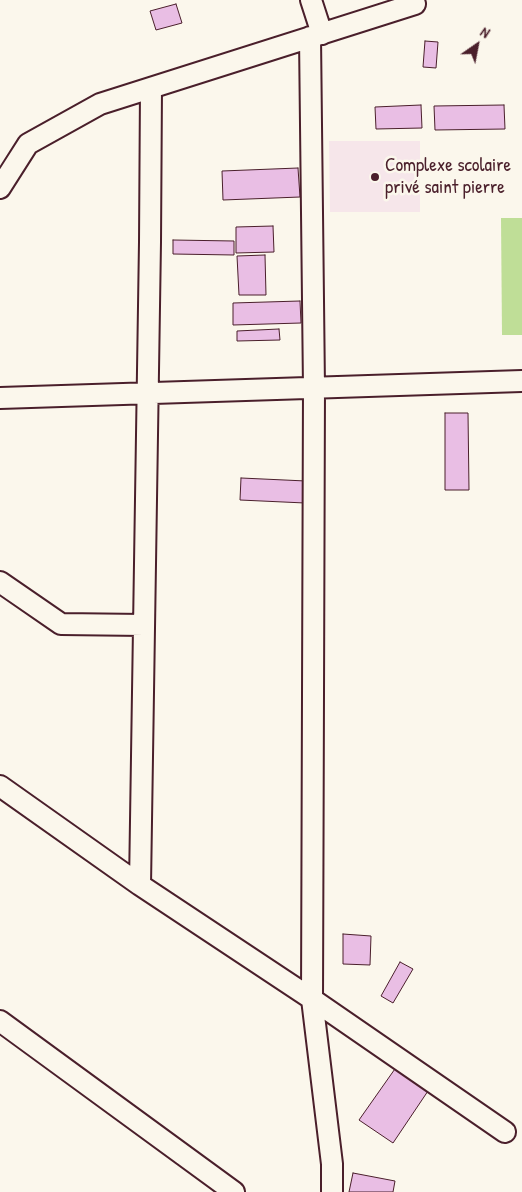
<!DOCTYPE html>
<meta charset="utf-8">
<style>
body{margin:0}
#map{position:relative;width:522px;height:1192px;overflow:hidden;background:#fbf7ec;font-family:"Patrick Hand",sans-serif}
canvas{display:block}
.north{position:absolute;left:452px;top:20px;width:50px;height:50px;-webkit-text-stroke:4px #fbf7ec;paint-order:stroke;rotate:33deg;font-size:14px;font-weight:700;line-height:20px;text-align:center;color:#4a1f2b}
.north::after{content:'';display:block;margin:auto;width:18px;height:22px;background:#4a1f2b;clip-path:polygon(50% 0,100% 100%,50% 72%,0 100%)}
</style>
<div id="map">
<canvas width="522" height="1192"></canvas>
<div class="north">N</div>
</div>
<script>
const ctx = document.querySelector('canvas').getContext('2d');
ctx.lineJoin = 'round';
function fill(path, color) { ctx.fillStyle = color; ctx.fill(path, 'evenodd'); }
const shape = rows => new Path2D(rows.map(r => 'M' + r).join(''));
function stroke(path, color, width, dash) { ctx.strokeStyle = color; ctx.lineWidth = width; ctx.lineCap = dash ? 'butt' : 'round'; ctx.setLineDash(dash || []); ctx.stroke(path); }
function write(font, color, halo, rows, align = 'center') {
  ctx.font = font + ' "Patrick Hand",sans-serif'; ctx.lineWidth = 5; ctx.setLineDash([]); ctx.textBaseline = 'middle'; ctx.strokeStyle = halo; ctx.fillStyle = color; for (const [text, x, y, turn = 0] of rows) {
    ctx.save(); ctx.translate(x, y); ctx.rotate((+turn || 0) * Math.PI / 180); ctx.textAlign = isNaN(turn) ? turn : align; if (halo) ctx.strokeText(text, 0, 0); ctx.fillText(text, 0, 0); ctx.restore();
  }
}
fill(shape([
 [420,141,420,212,330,212,329,141]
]), '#f6e6ea');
fill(shape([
 [501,218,522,218,522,335,502,335]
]), '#bfde97');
const building = shape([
 [176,4,182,23,156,30,150,11,176,4],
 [425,41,438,42,436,68,423,67,425,41],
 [421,105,422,128,376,129,375,107,421,105],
 [504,105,505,129,435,130,434,106,504,105],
 [298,168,300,197,223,200,222,171,298,168],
 [273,226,274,252,236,253,236,227,273,226],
 [173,240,234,241,234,255,173,254,173,240],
 [265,255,266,295,239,295,237,256,265,255],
 [300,301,301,323,233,325,233,303,300,301],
 [279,329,280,340,237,341,237,331,279,329],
 [445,413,468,413,469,490,445,490,445,413],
 [241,478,306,481,305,503,240,500,241,478],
 [343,934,371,936,370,965,343,964,343,934],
 [400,962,413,969,393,1003,381,996,400,962],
 [397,1066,430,1088,393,1143,359,1120,397,1066],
 [353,1173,395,1181,393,1192,349,1192,353,1173]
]);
fill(building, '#e9bee4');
stroke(building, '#4a1f2b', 1);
const minor = shape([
 [311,0,322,34],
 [310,37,314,388,312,999,332,1164,332,1192],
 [0,188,28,144,100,104,415,4],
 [0,398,522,381],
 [0,582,61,624,144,625],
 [0,786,140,885,312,999,505,1132],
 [140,885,150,242,151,88],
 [0,1021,234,1192]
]);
stroke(minor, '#4a1f2b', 24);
stroke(minor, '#fbf7ec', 20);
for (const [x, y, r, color] of [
 [375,177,5,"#4a1f2b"]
]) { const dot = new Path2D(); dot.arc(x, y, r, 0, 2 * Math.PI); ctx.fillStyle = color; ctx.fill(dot); stroke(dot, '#fbf7ec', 2); }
write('19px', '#4a1f2b', '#fbf7ec', [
 ["Complexe scolaire",385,166],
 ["privé saint pierre",385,188]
], 'left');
</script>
